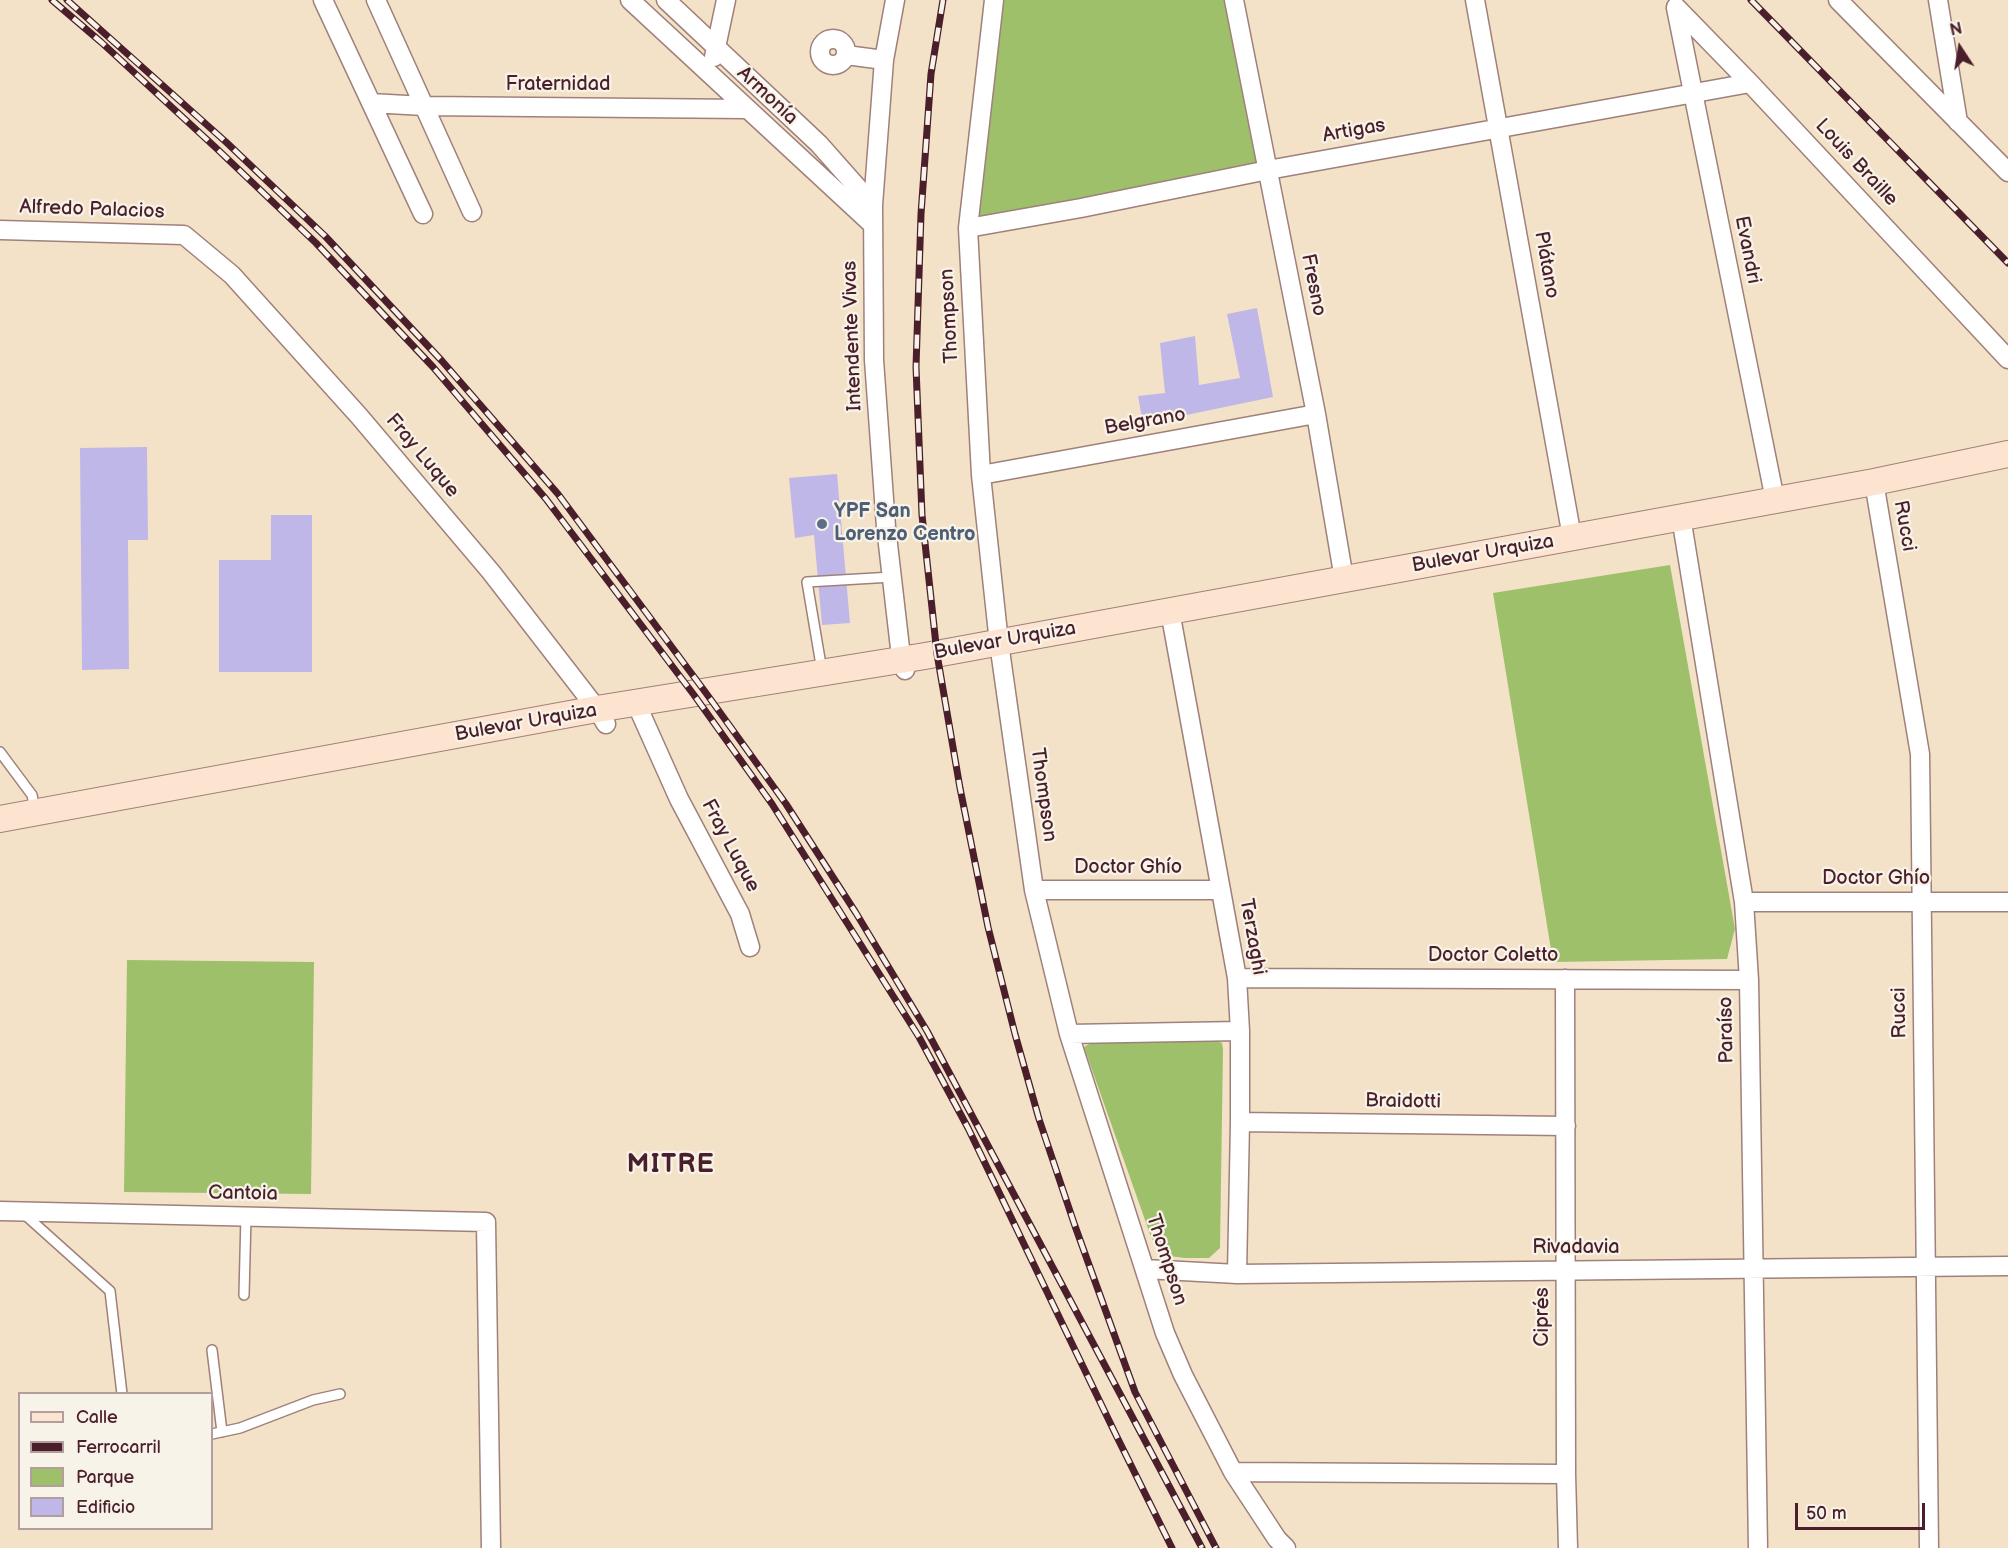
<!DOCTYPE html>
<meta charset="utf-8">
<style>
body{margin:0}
#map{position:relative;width:2008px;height:1548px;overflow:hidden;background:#f4e2c8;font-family:"Balsamiq Sans",sans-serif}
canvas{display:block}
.legend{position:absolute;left:18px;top:1392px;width:195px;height:138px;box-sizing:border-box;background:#f7f3e8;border:2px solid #b29e9c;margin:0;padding:8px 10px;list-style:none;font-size:18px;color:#4a1f2b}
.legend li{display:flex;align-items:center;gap:12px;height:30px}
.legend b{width:30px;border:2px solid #b29e9c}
.north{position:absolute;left:1930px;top:18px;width:60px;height:60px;-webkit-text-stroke:4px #f7f3e8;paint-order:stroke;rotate:348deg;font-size:16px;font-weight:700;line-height:24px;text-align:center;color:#4a1f2b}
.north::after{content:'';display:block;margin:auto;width:21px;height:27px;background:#4a1f2b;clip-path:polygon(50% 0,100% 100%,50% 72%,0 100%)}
.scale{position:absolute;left:1795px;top:1503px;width:130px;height:27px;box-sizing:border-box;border:3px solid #4a1f2b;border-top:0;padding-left:8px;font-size:18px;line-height:21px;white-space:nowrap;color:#4a1f2b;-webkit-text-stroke:4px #f7f3e8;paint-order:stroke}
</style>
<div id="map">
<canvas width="2008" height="1548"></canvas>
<ul class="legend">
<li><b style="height:8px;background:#fde4d0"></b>Calle</li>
<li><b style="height:8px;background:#4a1f2b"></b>Ferrocarril</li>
<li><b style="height:16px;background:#9ec06a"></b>Parque</li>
<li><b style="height:16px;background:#bfb7e8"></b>Edificio</li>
</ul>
<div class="north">N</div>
<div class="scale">50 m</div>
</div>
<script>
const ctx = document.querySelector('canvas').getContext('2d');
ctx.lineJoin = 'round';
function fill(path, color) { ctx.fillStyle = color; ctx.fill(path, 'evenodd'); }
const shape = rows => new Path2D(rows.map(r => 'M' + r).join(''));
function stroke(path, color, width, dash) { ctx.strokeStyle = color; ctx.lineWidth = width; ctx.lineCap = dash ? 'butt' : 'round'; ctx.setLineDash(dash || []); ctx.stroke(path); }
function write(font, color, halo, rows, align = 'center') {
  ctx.font = font + ' "Balsamiq Sans",sans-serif'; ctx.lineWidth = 4.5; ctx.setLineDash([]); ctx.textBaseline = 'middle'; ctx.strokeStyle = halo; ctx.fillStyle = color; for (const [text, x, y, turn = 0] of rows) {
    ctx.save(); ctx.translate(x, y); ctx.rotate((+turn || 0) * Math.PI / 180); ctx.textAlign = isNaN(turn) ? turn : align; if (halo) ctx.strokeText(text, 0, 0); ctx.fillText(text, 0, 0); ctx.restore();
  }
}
fill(shape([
 [994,0,1234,0,1268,170,968,228],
 [1670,565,1735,929,1727,959,1553,962,1493,593],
 [127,960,314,962,311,1194,124,1192],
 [1212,1039,1222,1043,1223,1049,1220,1248,1209,1258,1185,1258,1161,1255,1151,1237,1084,1047,1093,1042]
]), '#9ec06a');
fill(shape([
 [1257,308,1273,397,1143,424,1138,396,1165,393,1160,343,1195,336,1199,385,1240,378,1227,314],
 [147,447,148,540,128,540,129,669,82,670,80,448],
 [837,474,850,623,822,625,814,535,795,538,789,478],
 [271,515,312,515,312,672,219,672,219,560,271,560]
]), '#bfb7e8');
const service = shape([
 [822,671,807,582,892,577],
 [0,752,32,795,35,810],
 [23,1213,110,1291,122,1394],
 [244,1295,246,1216],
 [212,1350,222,1432],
 [212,1434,240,1428,313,1400,340,1394]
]);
const minor = shape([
 [323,0,423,214],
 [376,0,472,212],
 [630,0,873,225],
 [666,0,819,144,873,205],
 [895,0,884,60,873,205,874,360,886,527,900,648,905,670],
 [994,0,968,228,981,475,999,643,1034,890,1069,1034,1165,1333,1183,1375,1233,1472,1277,1539,1286,1548],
 [1234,0,1316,414,1344,579],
 [1475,0,1572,537],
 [1838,0,2008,172],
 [1938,0,1958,122],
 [1676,7,1750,83,2008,359],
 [1676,8,1775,500],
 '820 52a13 13 0 1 1 26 0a13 13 0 1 1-26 0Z',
 [846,55,884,60],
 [714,57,726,0],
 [371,103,424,106,746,109],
 [968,228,1081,208,1268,170,1750,83],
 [0,230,184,235,232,275,359,416,491,572,597,709,606,724],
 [981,475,1316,414],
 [1874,482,1920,754,1929,1548],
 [1681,517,1744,902,1749,980,1758,1548],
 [1170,611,1237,978,1240,1031,1240,1122,1237,1274],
 [636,703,679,799,740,914,750,947],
 [1034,890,1221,890],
 [1744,902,2008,902],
 [1237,978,1749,980],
 [1565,979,1566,1474,1568,1548],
 [1069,1034,1240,1031],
 [1240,1122,1566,1126],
 [0,1211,486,1222,491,1548],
 [1145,1269,1237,1274,2008,1266],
 [1233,1472,1566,1474]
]);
const secondary = shape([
 [0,819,597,709,925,656,1874,482,2008,454]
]);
stroke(service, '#9f807a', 12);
stroke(minor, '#9f807a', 21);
stroke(secondary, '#9f807a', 28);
stroke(service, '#fff', 9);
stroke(minor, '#fff', 18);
stroke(secondary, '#fde4d0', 26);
const rail = shape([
 [52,0,101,42,215,147,316,243,433,367,546,499,694,695,772,804,919,1037,968,1128,1116,1435,1172,1548],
 [67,0,226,142,325,236,442,361,558,494,706,693,786,804,856,913,927,1031,1202,1548],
 [943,0,931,74,921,214,916,367,922,515,937,654,960,788,988,927,1015,1034,1039,1119,1075,1226,1135,1392,1216,1548],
 [1751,0,2008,263]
]);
stroke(rail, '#4a1f2b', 7);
stroke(rail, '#f7f3e8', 4.5, [14]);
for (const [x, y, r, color] of [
 [822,524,6,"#5c6f8a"]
]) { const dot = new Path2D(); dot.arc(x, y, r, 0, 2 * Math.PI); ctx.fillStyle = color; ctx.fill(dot); stroke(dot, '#f7f3e8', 2); }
write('20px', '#4a1f2b', '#f7f3e8', [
 ["Fraternidad",558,85],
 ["Armonía",767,96,43],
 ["Artigas",1354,131,-10],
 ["Louis Braille",1856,163,47],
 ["Alfredo Palacios",92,210,2],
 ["Evandri",1747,250,79],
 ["Plátano",1546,265,80],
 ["Fresno",1313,285,79],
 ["Thompson",950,316,-93],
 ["Intendente Vivas",853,336,-92],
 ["Belgrano",1145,422,-10],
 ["Fray Luque",422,456,50],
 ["Rucci",1904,526,80],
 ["Bulevar Urquiza",1483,554,-10],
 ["Bulevar Urquiza",1005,641,-10],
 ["Bulevar Urquiza",526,723,-10],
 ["Thompson",1043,795,82],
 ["Fray Luque",730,846,62],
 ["Doctor Ghío",1128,868],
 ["Doctor Ghío",1876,879],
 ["Terzaghi",1252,937,80],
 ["Doctor Coletto",1493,956],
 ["Rucci",1900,1013,-91],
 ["Paraíso",1727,1030,-91],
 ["Braidotti",1403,1102,1],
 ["Cantoia",243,1194,1],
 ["Rivadavia",1576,1248],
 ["Thompson",1166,1260,72],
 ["Ciprés",1543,1317,-90]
]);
write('bold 20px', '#4e5e75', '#f7f3e8', [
 ["YPF San",834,512],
 ["Lorenzo Centro",834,535]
], 'left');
ctx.letterSpacing = '1.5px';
write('bold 26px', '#4a1f2b', '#f7f3e8', [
 ["MITRE",671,1165]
]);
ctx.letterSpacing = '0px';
</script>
